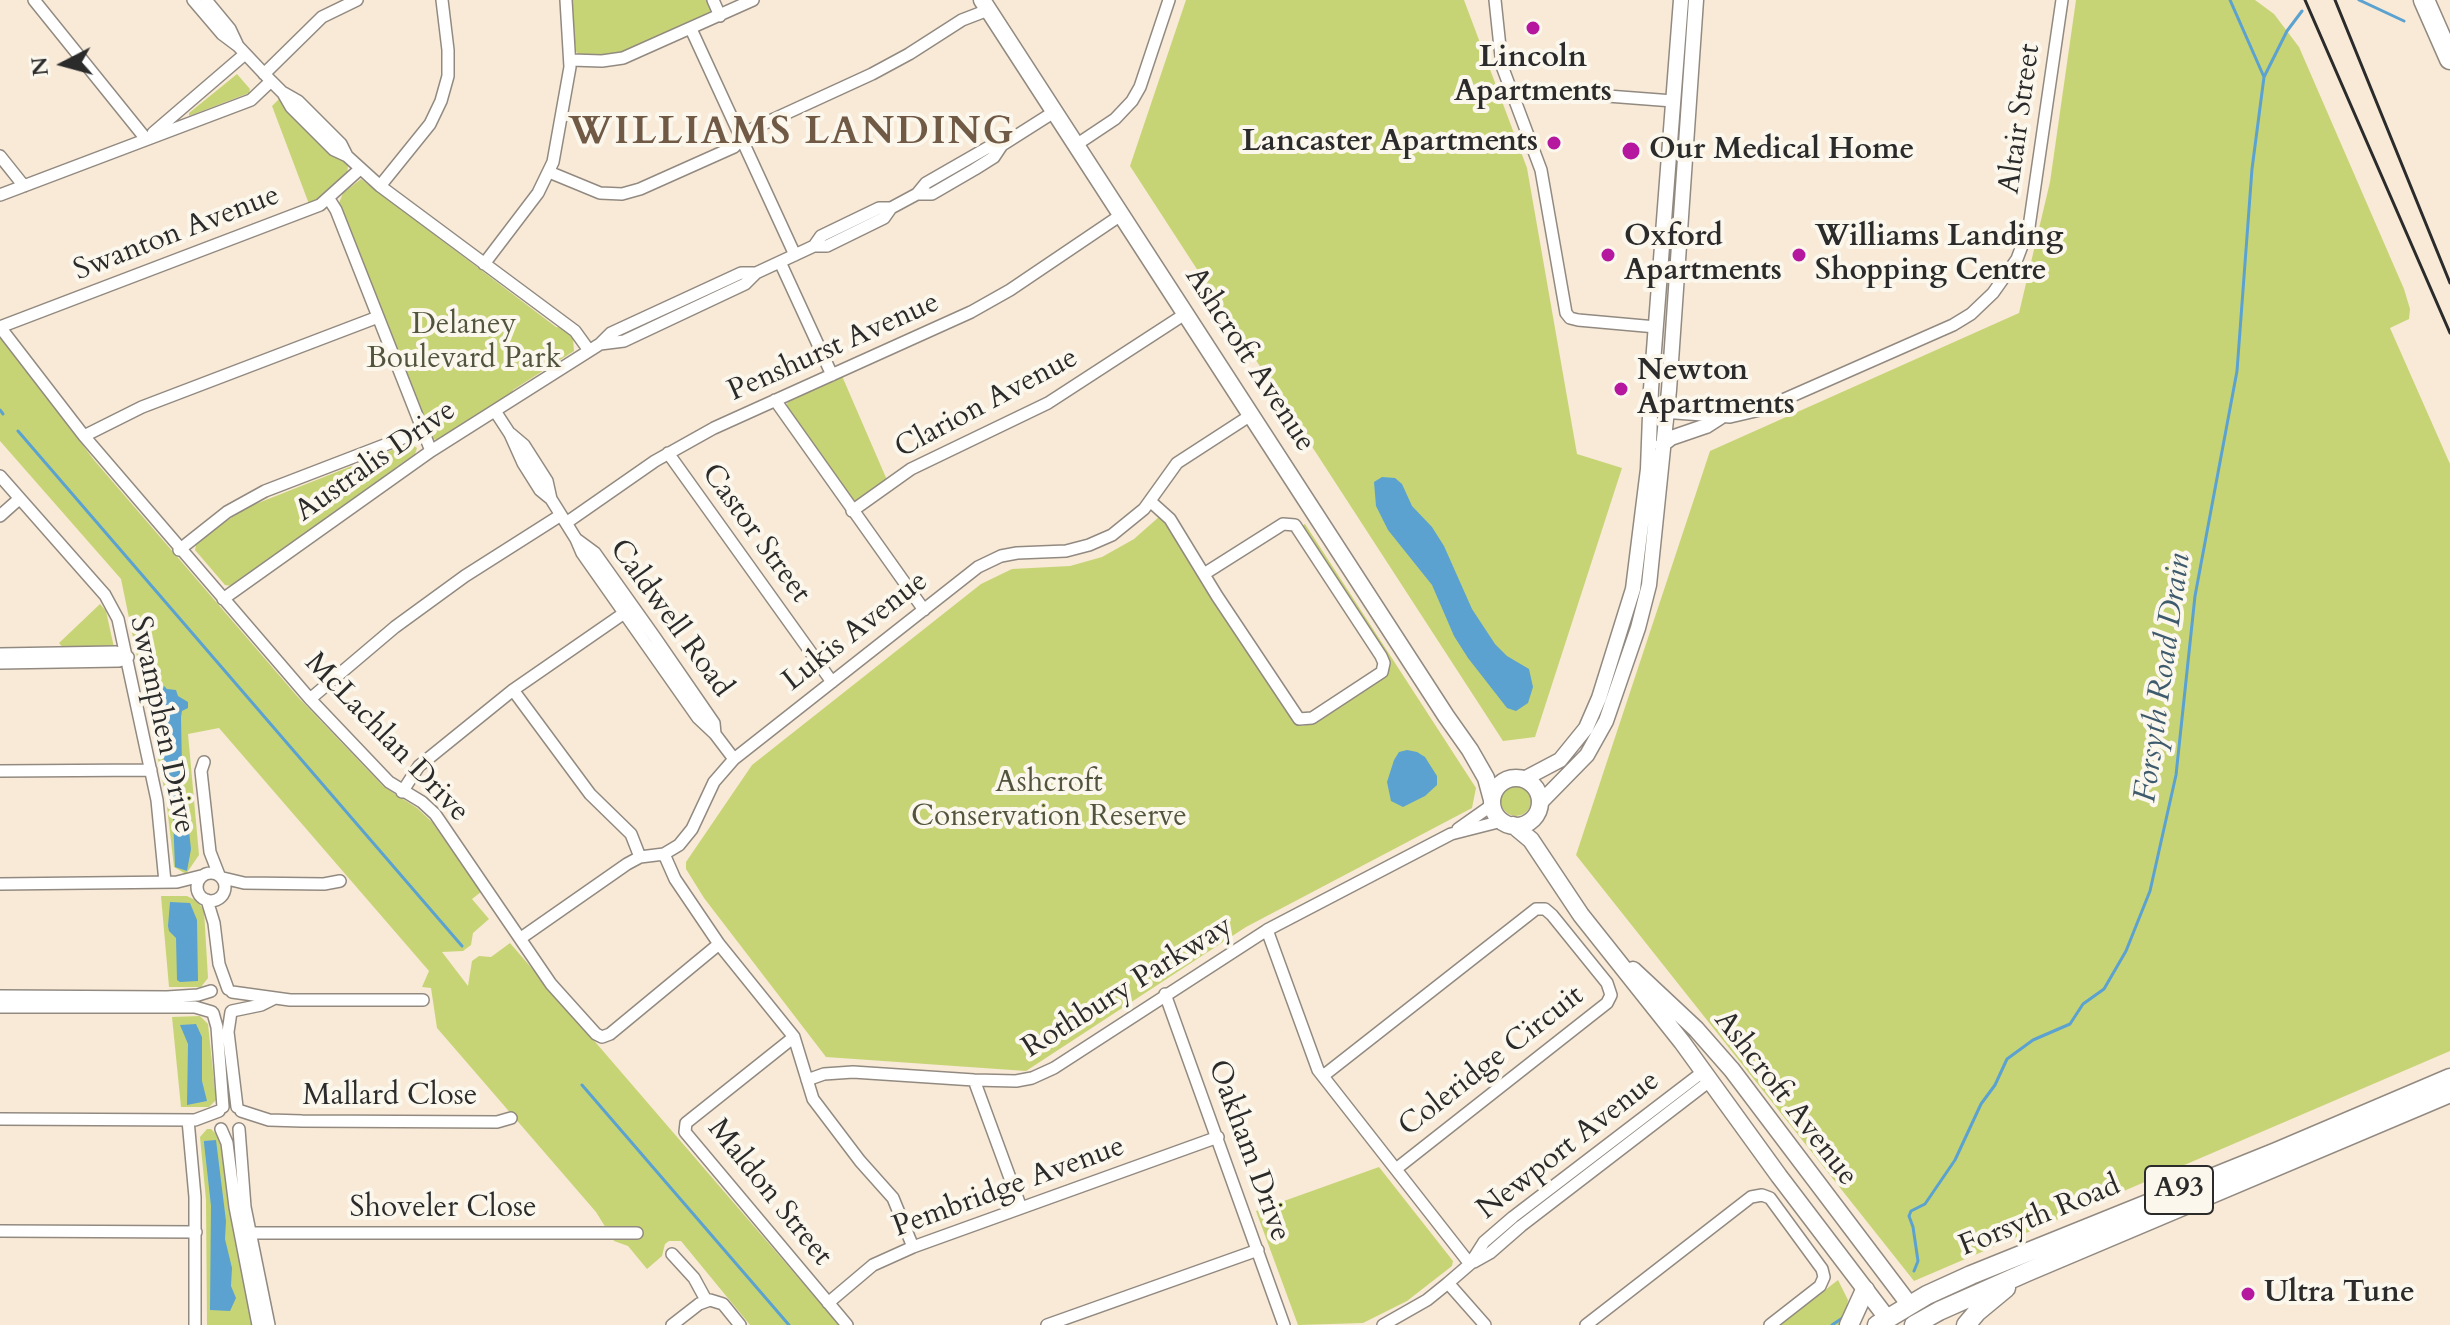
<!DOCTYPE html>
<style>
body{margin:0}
#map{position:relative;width:2450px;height:1325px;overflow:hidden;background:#f8ead7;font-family:Cardo,serif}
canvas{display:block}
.north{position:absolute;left:24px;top:24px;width:80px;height:80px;-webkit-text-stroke:6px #fbf7ec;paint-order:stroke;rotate:264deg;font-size:22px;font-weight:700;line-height:32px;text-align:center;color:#2b2b2b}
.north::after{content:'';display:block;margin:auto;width:28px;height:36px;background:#2b2b2b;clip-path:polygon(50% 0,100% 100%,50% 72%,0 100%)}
</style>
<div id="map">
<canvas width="2450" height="1325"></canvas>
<div class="north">N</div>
</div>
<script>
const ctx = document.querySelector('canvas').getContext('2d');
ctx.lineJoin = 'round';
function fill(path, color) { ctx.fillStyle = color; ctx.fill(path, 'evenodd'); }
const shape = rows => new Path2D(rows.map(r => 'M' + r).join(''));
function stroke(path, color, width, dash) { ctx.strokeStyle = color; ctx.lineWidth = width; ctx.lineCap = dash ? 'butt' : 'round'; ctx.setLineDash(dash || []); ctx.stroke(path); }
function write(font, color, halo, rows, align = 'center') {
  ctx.font = font + ' Cardo,serif'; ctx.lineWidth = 8; ctx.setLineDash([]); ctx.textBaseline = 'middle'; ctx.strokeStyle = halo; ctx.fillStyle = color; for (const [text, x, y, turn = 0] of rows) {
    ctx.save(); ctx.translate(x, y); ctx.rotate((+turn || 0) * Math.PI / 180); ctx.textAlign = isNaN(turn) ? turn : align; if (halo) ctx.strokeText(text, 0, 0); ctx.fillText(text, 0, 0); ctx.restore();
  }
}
fill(shape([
 [570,0,708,0,711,10,710,14,613,57,579,56,576,51],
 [1186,0,1464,0,1527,168,1577,454,1622,468,1535,737,1503,741,1130,166],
 [2076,0,2255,0,2274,14,2299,47,2404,289,2410,309,2409,319,2390,328,2450,464,2450,1051,1914,1281,1576,855,1710,451,2019,313,2050,182],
 [237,74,250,89,249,93,189,116,189,113],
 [281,97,286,110,330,154,344,160,348,165,347,175,319,200,309,204,272,106],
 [361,179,556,327,563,328,573,339,574,351,513,390,510,396,439,440,430,439,340,209,339,203,343,193],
 [0,337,94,460,297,696,384,787,417,808,432,822,481,892,472,899,489,919,473,933,471,945,463,951,442,952,468,986,472,961,479,956,491,957,510,943,839,1325,750,1325,681,1241,669,1241,665,1244,662,1256,647,1269,628,1246,614,1241,596,1212,437,1028,431,988,422,987,429,971,219,728,188,734,199,855,186,874,174,867,166,798,121,579,0,441],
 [842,376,887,480,857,500,851,500,785,408,789,400],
 [410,443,417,448,415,454,231,586,225,585,195,550,196,545,217,527,248,507],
 [1160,516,1294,723,1302,726,1311,724,1387,674,1390,666,1302,526,1305,524,1476,788,1472,808,1246,927,1026,1071,826,1057,704,898,686,869,686,862,752,765,981,584,1012,569,1070,566,1102,557,1134,539],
 [100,604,106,611,115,652,68,654,59,643],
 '1501 801a15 15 0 1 1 30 0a15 15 0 1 1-30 0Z',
 [161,896,187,896,197,901,204,910,208,978,201,987,169,987],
 [200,1016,208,1024,216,1100,209,1107,181,1107,172,1017],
 [207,1129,211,1129,219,1137,223,1145,232,1224,252,1325,207,1325,206,1200,200,1137],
 [1379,1167,1453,1261,1452,1266,1407,1301,1363,1323,1298,1325,1256,1211],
 [1838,1280,1848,1300,1844,1325,1780,1325]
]), '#c7d475');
fill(shape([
 [1382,477,1395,478,1402,484,1412,506,1432,527,1444,546,1472,609,1495,644,1507,656,1529,669,1533,687,1528,703,1516,711,1507,708,1468,658,1454,636,1432,585,1388,530,1376,506,1374,482],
 [147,673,151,673,167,689,176,690,178,696,188,702,188,708,182,711,181,717,182,768,191,849,187,871,175,867,172,792,163,756,160,719,150,708],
 [1407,750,1417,752,1425,757,1437,776,1437,785,1425,796,1403,807,1391,801,1387,782,1394,760,1399,752],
 [170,902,190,903,197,920,198,981,180,982,177,980,176,938,169,931,168,926],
 [196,1024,202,1037,202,1081,207,1101,187,1105,188,1044,180,1025],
 [216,1140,226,1221,225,1239,232,1268,231,1286,236,1298,230,1311,210,1310,211,1206,204,1143,204,1141]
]), '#5ba2d1');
stroke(shape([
 [2230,0,2264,77],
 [2359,0,2404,21],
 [0,410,3,414],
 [18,431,462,946],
 [582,1085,789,1325],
 [1914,1271,1918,1261,1913,1227,1909,1216,1911,1211,1925,1204,1955,1160,1981,1104,1995,1085,2007,1059,2033,1040,2070,1024,2083,1004,2104,989,2126,951,2150,891,2176,775,2195,596,2237,371,2252,169,2264,77,2287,31,2302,11],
 [1832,1325,1844,1317]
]), '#5ba2d1', 3);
const minor = shape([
 [34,0,146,139],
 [193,0,222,34,238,46,271,81,283,93,291,107,334,150,347,156,380,186,575,331,588,349],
 [206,0,230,29,238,46],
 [713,0,720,16],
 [1495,0,1502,66,1541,170,1566,313,1570,318,1578,320,1656,327],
 [691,29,795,255],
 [571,60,602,61,623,58,753,0],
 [264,74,322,17,357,0],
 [284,93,298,101,341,144,347,156],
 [1514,98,1527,92,1542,91,1673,101],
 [153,133,245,54],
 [1076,145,1115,119,1132,101,1140,87,1169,0],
 [0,156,24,186],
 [549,172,600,193,622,194,640,189,734,147,750,130,872,74,909,54,962,20,988,10],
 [380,186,430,124,441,101,448,76,448,50,442,0],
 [917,194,926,183,987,148,1002,145],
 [0,195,251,100,271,81],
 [329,199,336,210,431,451],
 [814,246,827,246,884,218,891,208,917,194,932,194,975,169,994,157,1002,145,1054,112],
 [780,262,832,375],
 [484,264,538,193,553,162,570,67,566,0],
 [0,327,84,436,310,699,389,782,422,802,435,814,551,984,596,1034,602,1037,610,1034,719,944],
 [0,327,320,205,360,169],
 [600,344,624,341,745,284,756,273,814,246,821,236,879,208,891,208],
 [775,400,924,610],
 [495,411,510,434,523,463,540,490,551,499,576,539,582,553,698,718,715,734,734,759],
 [1662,412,1730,417,1760,410,1953,325,1971,314,1993,293,2017,259,2029,227,2062,0],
 [511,434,524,445,547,481,551,499],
 [84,436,142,407,378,317],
 [668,453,832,682],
 [0,476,105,595,118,619,157,800,165,882],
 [1150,501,1170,519,1217,596,1299,719,1312,718,1382,672,1384,663,1381,656,1295,525,1283,524,1204,574],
 [852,511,911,469,1048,403,1185,314],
 [0,516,19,499],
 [566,523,655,461,714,428,971,312,1010,290,1121,215],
 [576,539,595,553,654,636,714,723,715,734],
 [179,550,227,512,265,491,421,431],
 [223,599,431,451,600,344,611,333,741,273,756,273],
 [0,654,116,652,128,657],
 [0,663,119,661,128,657],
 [513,690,590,794,631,834,640,857],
 [310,699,395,627,465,576,561,515],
 [204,762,201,771,210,852,219,875],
 [0,771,151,770],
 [402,792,419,766,513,690,633,607],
 [1458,829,1492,805],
 [664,854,675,879,719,944,794,1037,813,1099,860,1161,893,1198,913,1247],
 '197 887a14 14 0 1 1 28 0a14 14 0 1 1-28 0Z',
 [223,878,244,883,324,884,340,881],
 [0,884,177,882,201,876],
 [207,900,214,923,219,964,228,989],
 [1267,930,1318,1070,1470,1264],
 [521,938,627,864,640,857,664,854,679,845,692,829,714,782,734,759,978,567,1001,556,1017,553,1066,551,1089,545,1112,535,1144,509,1177,463,1251,415],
 [232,992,290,1000,423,1000],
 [1165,994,1284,1325],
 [0,996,167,997,198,995,211,991],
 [0,1007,195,1007,212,1012],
 [232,1011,261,1005,273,999],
 [231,1012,228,1032,237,1107],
 [213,1013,217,1027,223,1107],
 [794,1037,686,1123,685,1132,847,1325],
 [1323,1076,1536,909,1545,909,1552,915,1607,983,1611,995,1607,1003,1396,1169],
 [807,1080,824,1074,853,1072,974,1080,1016,1081,1032,1078,1054,1068,1267,930,1451,834,1502,821],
 [974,1080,1021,1208],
 [241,1111,269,1120,302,1121,497,1122,511,1118],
 [0,1119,195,1120,219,1111],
 [188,1120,195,1197,195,1325],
 [221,1129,227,1143,235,1207,258,1325],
 [239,1129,245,1207,269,1325],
 [0,1231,196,1232],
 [250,1233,637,1233],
 [672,1254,694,1278,706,1300],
 [1474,1262,1490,1253,1521,1226,1711,1080],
 [1448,1283,1485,1325],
 [828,1303,873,1265,913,1247,1218,1137],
 [672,1325,699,1304,710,1300,723,1304,740,1325],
 [1047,1325,1258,1250],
 [1383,1325,1427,1300,1448,1283,1470,1264,1484,1242,1513,1217,1704,1071],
 [1586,1325,1751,1197,1762,1195,1770,1198,1822,1269,1824,1277,1820,1286,1770,1325]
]);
const tertiary = shape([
 [1662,445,1671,438,1706,426,1720,417],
 [1524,779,1560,760,1586,728,1599,698,1633,589,1648,469,1651,389,1681,0],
 [1540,803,1587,755,1606,721,1638,628,1649,585,1669,390,1696,0]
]);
const secondary = shape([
 [982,0,1446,716,1470,750,1486,778,1492,800],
 '1492 802a24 24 0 1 1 48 0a24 24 0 1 1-48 0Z',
 [1513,825,1531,840,1581,915,1682,1042,1779,1176,1887,1318],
 [1633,970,1696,1029,1732,1070,1909,1304]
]);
const trunk = shape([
 [1849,1325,1865,1290],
 [1877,1325,1927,1295,1971,1275,2276,1152,2450,1078],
 [1914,1325,1939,1311,2027,1272,2450,1093],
 [1966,1325,1977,1312,2006,1288]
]);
const motorway = shape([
 [2424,0,2450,59]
]);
stroke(minor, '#928a81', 14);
stroke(tertiary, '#928a81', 17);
stroke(secondary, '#928a81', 19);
stroke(trunk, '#928a81', 21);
stroke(motorway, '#928a81', 23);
stroke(minor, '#fff', 11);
stroke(tertiary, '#fff', 14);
stroke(secondary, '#fff', 16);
stroke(trunk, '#fff', 18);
stroke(motorway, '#fff', 20);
stroke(shape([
 [2305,0,2450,333],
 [2335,0,2450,283]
]), '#2b2b2b', 3);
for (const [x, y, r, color] of [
 [1533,28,8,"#b5179e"],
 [1554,143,8,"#b5179e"],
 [1631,151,10,"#b5179e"],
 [1608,255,8,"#b5179e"],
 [1799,255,8,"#b5179e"],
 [1621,389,8,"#b5179e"],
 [2248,1294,8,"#b5179e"]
]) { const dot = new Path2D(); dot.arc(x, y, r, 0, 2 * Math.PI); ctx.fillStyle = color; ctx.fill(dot); stroke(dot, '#fbf7ec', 3); }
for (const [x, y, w] of [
 [2179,1190,68]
]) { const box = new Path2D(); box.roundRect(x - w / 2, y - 24, w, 48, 6); ctx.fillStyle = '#fbf7ec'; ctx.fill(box); stroke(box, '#2b2b2b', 2); }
write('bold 28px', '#2b2b2b', null, [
 ["A93",2179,1190]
]);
write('bold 30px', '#2b2b2b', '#fbf7ec', [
 ["Lincoln",1533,59,"center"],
 ["Apartments",1533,93,"center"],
 ["Lancaster Apartments",1538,143,"right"],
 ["Our Medical Home",1649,151],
 ["Oxford",1624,238],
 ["Apartments",1624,272],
 ["Williams Landing",1815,238],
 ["Shopping Centre",1815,272],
 ["Newton",1637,372],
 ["Apartments",1637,406],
 ["Ultra Tune",2264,1294]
], 'left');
write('30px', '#2b2b2b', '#fbf7ec', [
 ["Altair Street",2021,119,-82],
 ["Swanton Avenue",177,234,-21],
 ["Penshurst Avenue",834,348,-24],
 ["Ashcroft Avenue",1249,360,57],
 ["Clarion Avenue",987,404,-28],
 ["Australis Drive",376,462,-35],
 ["Castor Street",755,534,54],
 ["Caldwell Road",670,619,54],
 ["Lukis Avenue",856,632,-38],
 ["Swamphen Drive",161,725,78],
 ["McLachlan Drive",386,738,46],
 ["Rothbury Parkway",1128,988,-32],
 ["Coleridge Circuit",1492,1062,-38],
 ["Mallard Close",390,1097],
 ["Ashcroft Avenue",1785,1099,52],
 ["Newport Avenue",1569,1146,-38],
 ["Oakham Drive",1248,1151,70],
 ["Pembridge Avenue",1009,1188,-20],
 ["Maldon Street",769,1193,51],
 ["Shoveler Close",443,1209],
 ["Forsyth Road",2040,1217,-22]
]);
write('30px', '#52553e', '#fbf7ec', [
 ["Delaney",464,326],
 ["Boulevard Park",464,360],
 ["Ashcroft",1049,784],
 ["Conservation Reserve",1049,818]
]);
write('italic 32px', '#3e5b6d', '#fbf7ec', [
 ["Forsyth Road Drain",2164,678,-82]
]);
ctx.letterSpacing = '2px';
write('bold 38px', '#705a45', '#fbf7ec', [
 ["WILLIAMS LANDING",792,134]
]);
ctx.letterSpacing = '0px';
</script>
